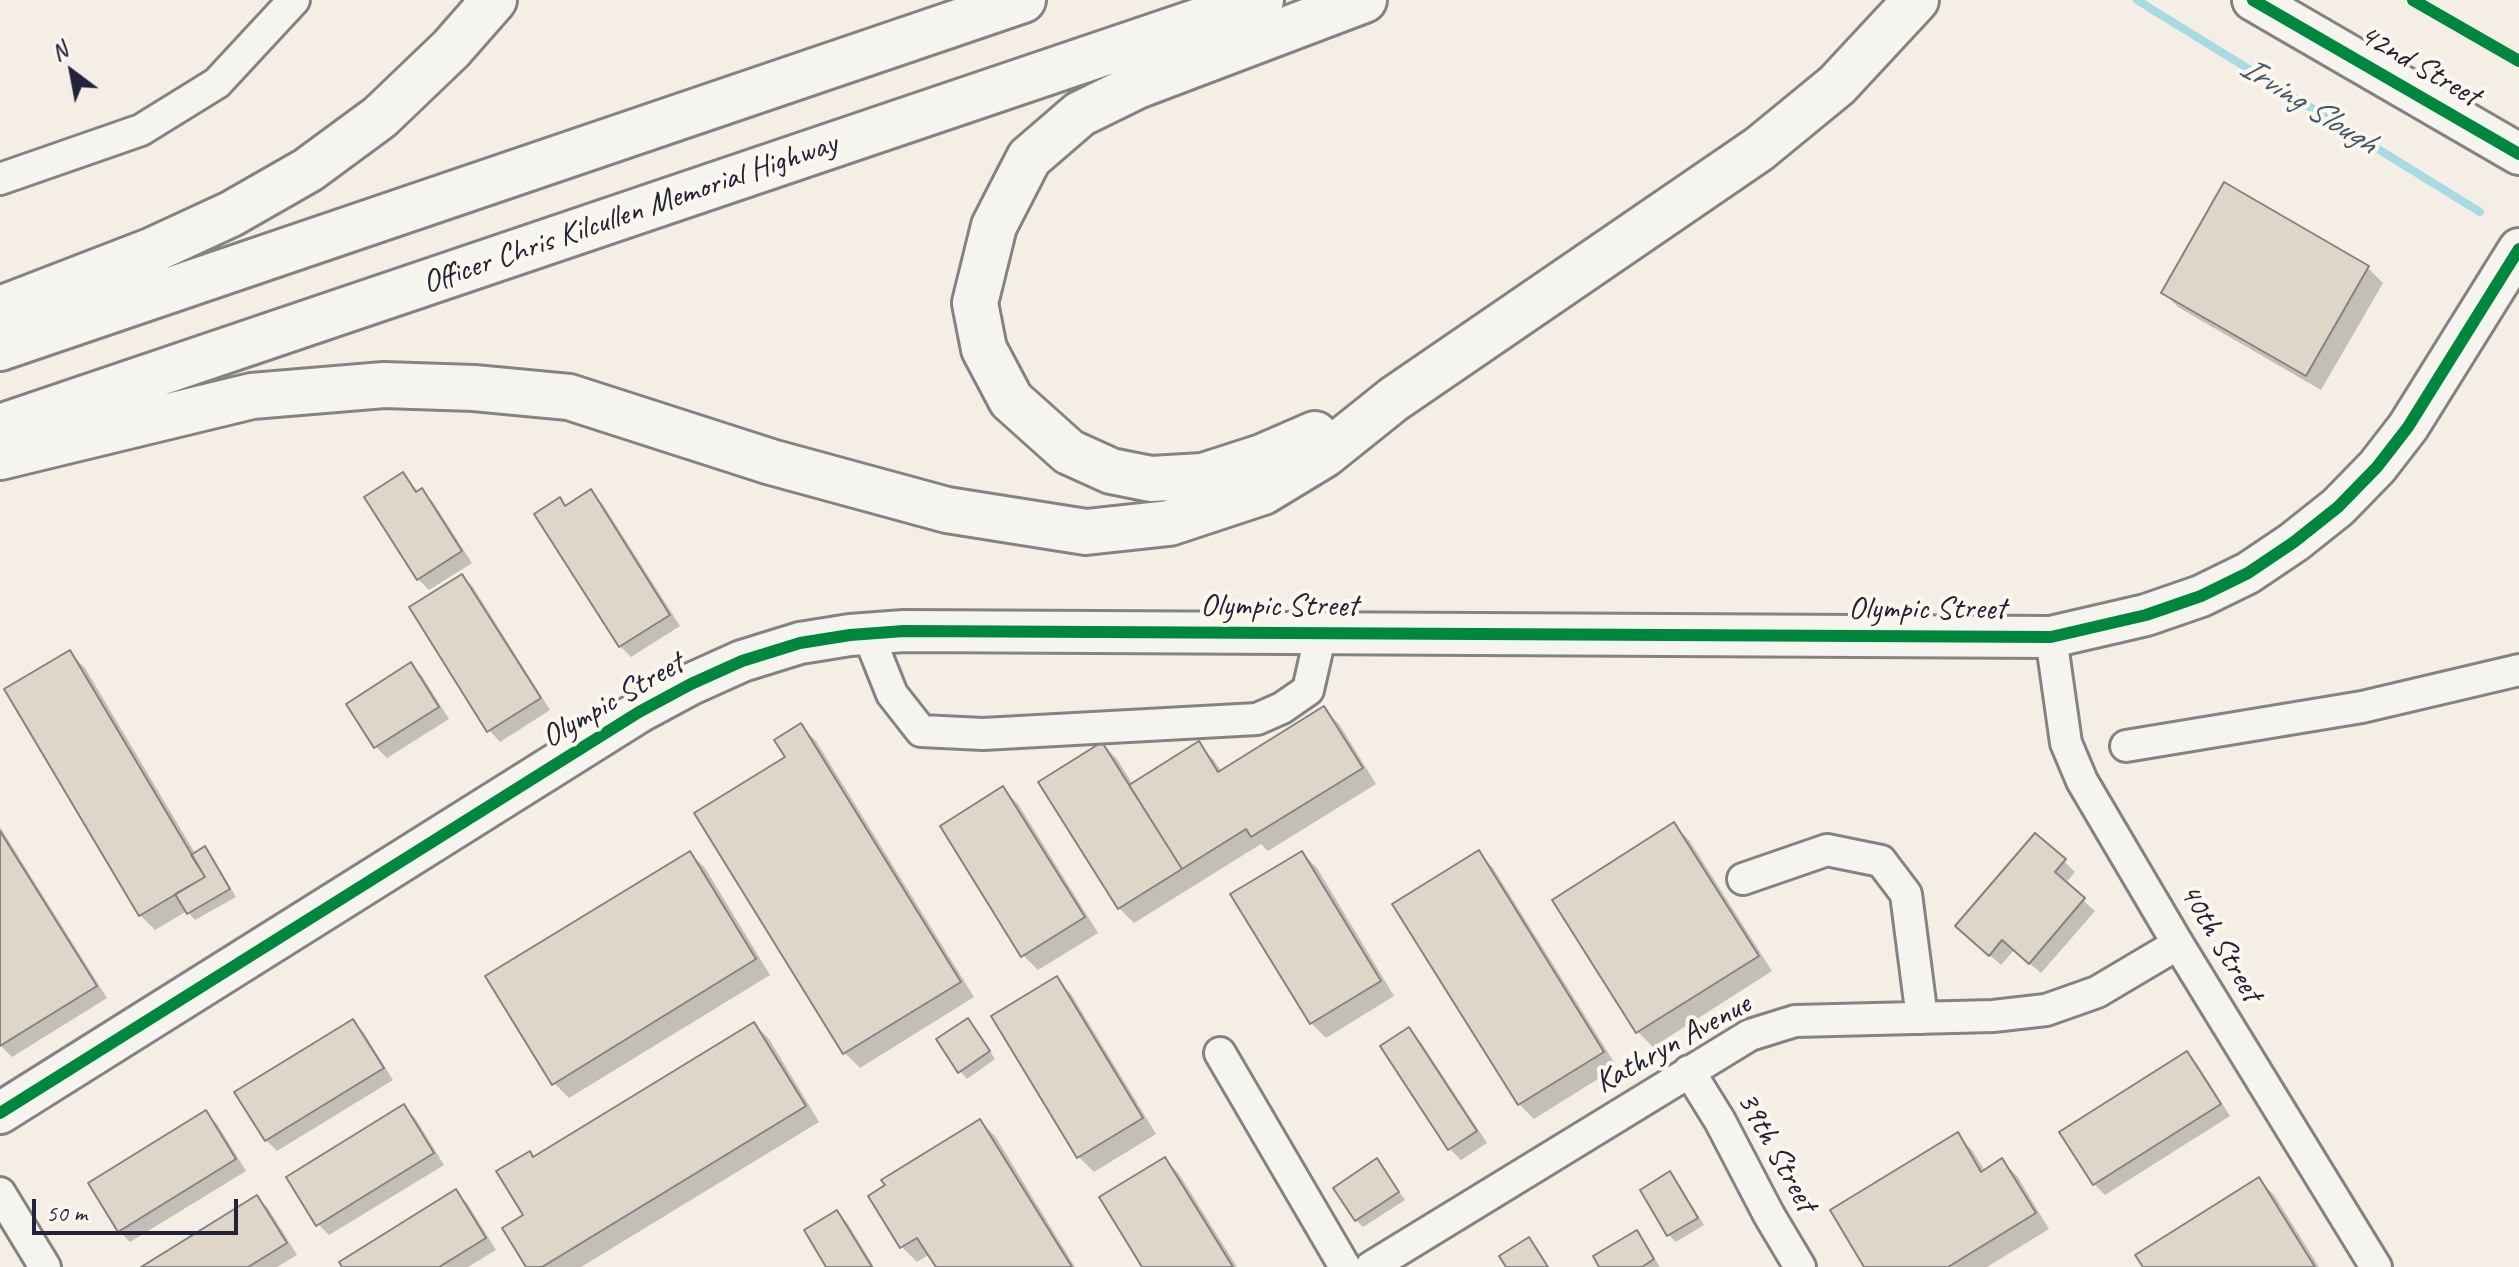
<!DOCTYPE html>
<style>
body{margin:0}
#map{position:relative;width:2519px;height:1267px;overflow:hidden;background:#f4eee4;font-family:Caveat,sans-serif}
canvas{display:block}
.north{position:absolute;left:32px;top:32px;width:80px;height:80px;-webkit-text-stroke:6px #fbf7ec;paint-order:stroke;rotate:328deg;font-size:22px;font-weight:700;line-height:32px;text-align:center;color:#22223b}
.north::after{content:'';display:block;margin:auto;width:28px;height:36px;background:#22223b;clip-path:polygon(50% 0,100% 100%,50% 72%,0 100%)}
.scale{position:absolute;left:32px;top:1199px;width:206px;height:36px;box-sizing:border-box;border:4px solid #22223b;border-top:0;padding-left:10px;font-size:24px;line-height:28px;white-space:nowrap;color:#22223b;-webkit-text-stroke:6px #fbf7ec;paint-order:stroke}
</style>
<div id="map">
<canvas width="2519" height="1267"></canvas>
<div class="north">N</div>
<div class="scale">50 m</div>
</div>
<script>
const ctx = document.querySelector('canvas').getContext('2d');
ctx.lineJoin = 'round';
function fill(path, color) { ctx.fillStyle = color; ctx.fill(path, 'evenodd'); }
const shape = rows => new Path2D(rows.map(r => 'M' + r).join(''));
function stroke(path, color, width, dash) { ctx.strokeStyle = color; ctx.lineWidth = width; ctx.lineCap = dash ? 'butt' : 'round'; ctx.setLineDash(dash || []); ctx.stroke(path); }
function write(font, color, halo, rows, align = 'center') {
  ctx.font = font + ' Caveat,sans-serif'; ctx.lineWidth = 8; ctx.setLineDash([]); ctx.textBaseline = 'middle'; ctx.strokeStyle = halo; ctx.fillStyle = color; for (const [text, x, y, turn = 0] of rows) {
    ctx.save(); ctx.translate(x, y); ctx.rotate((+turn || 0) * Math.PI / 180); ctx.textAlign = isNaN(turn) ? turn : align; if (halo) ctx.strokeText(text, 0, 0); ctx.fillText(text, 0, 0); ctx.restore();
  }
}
fill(shape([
 [2225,185,2368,268,2383,283,2321,390,2178,307,2163,292],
 [403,474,419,493,422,491,433,502,472,563,429,590,418,579],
 [591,492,602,503,680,626,631,657,620,646,560,499,567,507],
 [462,576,473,587,550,710,500,742,489,730],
 [70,653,85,668,196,855,205,849,212,856,236,897,195,920,187,911,155,930,140,915],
 [410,665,422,676,449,719,387,758,376,747,348,704],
 [1324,709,1339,724,1376,784,1268,851,1261,844,1134,923,1119,908,1041,783,1102,744,1117,759,1133,785,1198,744,1213,759,1222,772],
 [801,726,816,741,974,997,860,1068,845,1053,787,758],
 [1003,789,1018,804,1098,933,1038,970,1023,955],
 [1674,825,1689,840,1772,971,1653,1047,1638,1032,1555,900],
 [0,827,107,998,12,1057,0,1045],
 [690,853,705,868,770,975,569,1098,554,1083],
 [1302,853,1317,868,1394,996,1326,1038,1311,1023],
 [1478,853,1493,868,1617,1067,1534,1119,1519,1104],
 [2064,861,2075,872,2065,884,2095,911,2041,973,2014,950,2001,965,1969,937],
 [1056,979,1071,994,1156,1134,1094,1172,1079,1157,994,1017],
 [353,1021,364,1033,393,1080,277,1151,266,1140],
 [754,1024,769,1039,819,1122,581,1267,528,1267,526,1216,534,1159],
 [975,1028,995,1059,967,1079,960,1071],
 [1409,1030,1420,1041,1487,1143,1461,1160,1450,1149,1383,1047],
 [2187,1054,2198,1065,2230,1116,2105,1195,2094,1184],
 [404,1107,415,1118,444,1165,329,1235,318,1224],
 [206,1113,217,1124,246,1171,130,1242,119,1231],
 [980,1121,995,1136,1075,1267,938,1267,930,1254,917,1262,902,1247,871,1196],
 [1957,1135,1972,1150,1985,1171,2002,1161,2017,1176,2049,1229,1987,1267,1867,1267],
 [1164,1159,1179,1174,1237,1267,1145,1267],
 [1377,1161,1405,1200,1363,1227,1356,1220],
 [1670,1174,1677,1181,1704,1225,1676,1242,1669,1235],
 [2259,1180,2274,1195,2319,1267,2145,1267],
 [455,1192,467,1203,496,1250,468,1267,344,1267],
 [257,1197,268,1208,297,1255,277,1267,144,1267],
 [837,1212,848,1224,874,1267,829,1267],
 [1637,1232,1660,1267,1602,1267]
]), '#0003');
stroke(shape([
 [2137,0,2480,212]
]), '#a6dce1', 8);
const building = shape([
 [2224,182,2369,266,2306,376,2161,293,2224,182],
 [403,472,416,492,422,488,462,551,417,580,364,497,403,472],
 [591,489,670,615,619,647,534,514,560,497,565,506,591,489],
 [462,574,541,698,487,732,409,607,462,574],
 [70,650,205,877,139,916,4,689,70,650],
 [411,662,439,707,374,748,346,704,411,662],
 [1324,706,1363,768,1251,837,1246,829,1182,869,1129,785,1199,741,1218,772,1324,706],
 [801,723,961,982,843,1054,694,813,785,757,774,740,801,723],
 [1102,742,1182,869,1118,909,1038,782,1102,742],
 [1003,786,1085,917,1021,957,940,826,1003,786],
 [1674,822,1759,956,1636,1033,1552,900,1674,822],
 [0,831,97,986,0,1046,0,831],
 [2035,833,2066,859,2055,872,2085,898,2029,964,2002,940,1989,956,1955,926,2035,833],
 [205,846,230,889,187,914,175,894,205,877,191,855,205,846],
 [1479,850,1604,1052,1518,1105,1392,904,1479,850],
 [690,851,756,959,552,1085,485,976,690,851],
 [1302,851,1381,981,1310,1024,1230,894,1302,851],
 [1057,976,1143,1118,1077,1158,991,1016,1057,976],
 [968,1018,990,1051,958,1073,936,1039,968,1018],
 [353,1019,384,1068,265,1141,234,1092,353,1019],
 [754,1022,806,1106,542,1267,526,1267,502,1228,523,1215,496,1171,530,1151,533,1157,754,1022],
 [1409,1027,1477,1131,1448,1150,1380,1046,1409,1027],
 [2187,1051,2221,1104,2093,1185,2059,1132,2187,1051],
 [404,1104,434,1153,316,1226,286,1177,404,1104],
 [206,1110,236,1159,118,1232,88,1183,206,1110],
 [980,1119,1072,1267,936,1267,917,1238,900,1248,868,1196,885,1185,881,1180,980,1119],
 [1958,1132,1981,1172,2002,1158,2036,1213,1948,1267,1864,1267,1830,1210,1958,1132],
 [1165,1157,1233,1267,1142,1267,1099,1197,1165,1157],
 [1377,1158,1399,1192,1355,1221,1333,1188,1377,1158],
 [1670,1171,1698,1218,1667,1236,1640,1190,1670,1171],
 [2259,1177,2315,1267,2143,1267,2135,1255,2259,1177],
 [456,1189,486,1238,439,1267,342,1267,339,1262,456,1189],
 [257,1195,287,1243,248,1267,141,1267,257,1195],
 [837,1210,872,1267,826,1267,804,1230,837,1210],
 [1637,1230,1654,1259,1642,1267,1599,1267,1593,1256,1637,1230],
 [1529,1237,1548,1267,1506,1267,1499,1256,1529,1237]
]);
fill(building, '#dfd6ca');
stroke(building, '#858283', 2);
const minor = shape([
 [0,179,141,130,217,83,294,0],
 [868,634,892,694,921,731,983,734,1257,719,1282,708,1308,690,1321,633],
 [2051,637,2066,743,2082,781,2178,944,2376,1267],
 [2126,746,2362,707,2519,670],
 [1743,879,1827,850,1881,861,1906,894,1922,1018],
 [1220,1053,1345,1267],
 [1689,1071,1720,1121,1769,1215,1800,1267],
 [0,1193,45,1267],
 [1371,1267,1750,1035,1795,1021,1993,1016,2046,1010,2097,992,2178,944]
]);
const major = shape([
 [2253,0,2519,154],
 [0,1113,639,712,691,684,742,661,800,643,850,635,904,631,2051,637,2146,615,2201,596,2248,573,2294,542,2338,507,2377,467,2408,427,2519,249]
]);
const highway = shape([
 [0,309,153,250,231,214,308,170,380,117,451,49,494,0],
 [0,348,1023,0],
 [0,427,1261,0],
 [1315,434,1262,457,1203,476,1151,479,1111,471,1069,452,1011,400,984,349,975,303,994,226,1029,158,1080,114,1137,86,1364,0],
 [0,457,252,396,384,385,474,388,569,397,771,462,947,510,1086,532,1169,523,1263,492,1324,455,1394,399,1759,149,1837,85,1916,0]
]);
stroke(minor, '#858283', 36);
stroke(major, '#858283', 46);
stroke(highway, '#858283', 50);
stroke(minor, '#f6f4ef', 30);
stroke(major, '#f6f4ef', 40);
stroke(highway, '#f6f4ef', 44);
stroke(shape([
 [2253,0,2519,154],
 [2413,0,2519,61],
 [0,1113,639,712,691,684,742,661,800,643,850,635,904,631,2051,637,2146,615,2201,596,2248,573,2294,542,2338,507,2377,467,2408,427,2519,249]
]), '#00873e', 12);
write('32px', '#22223b', '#fbf7ec', [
 ["42nd Street",2419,66,30],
 ["Officer Chris Kilcullen Memorial Highway",630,214,-19],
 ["Olympic Street",1279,607],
 ["Olympic Street",1927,610],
 ["Olympic Street",613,701,-30],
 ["40th Street",2220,943,59],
 ["Kathryn Avenue",1673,1044,-29],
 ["39th Street",1776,1152,61]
]);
write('italic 34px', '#40586d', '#fbf7ec', [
 ["Irving Slough",2308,106,32]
]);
</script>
